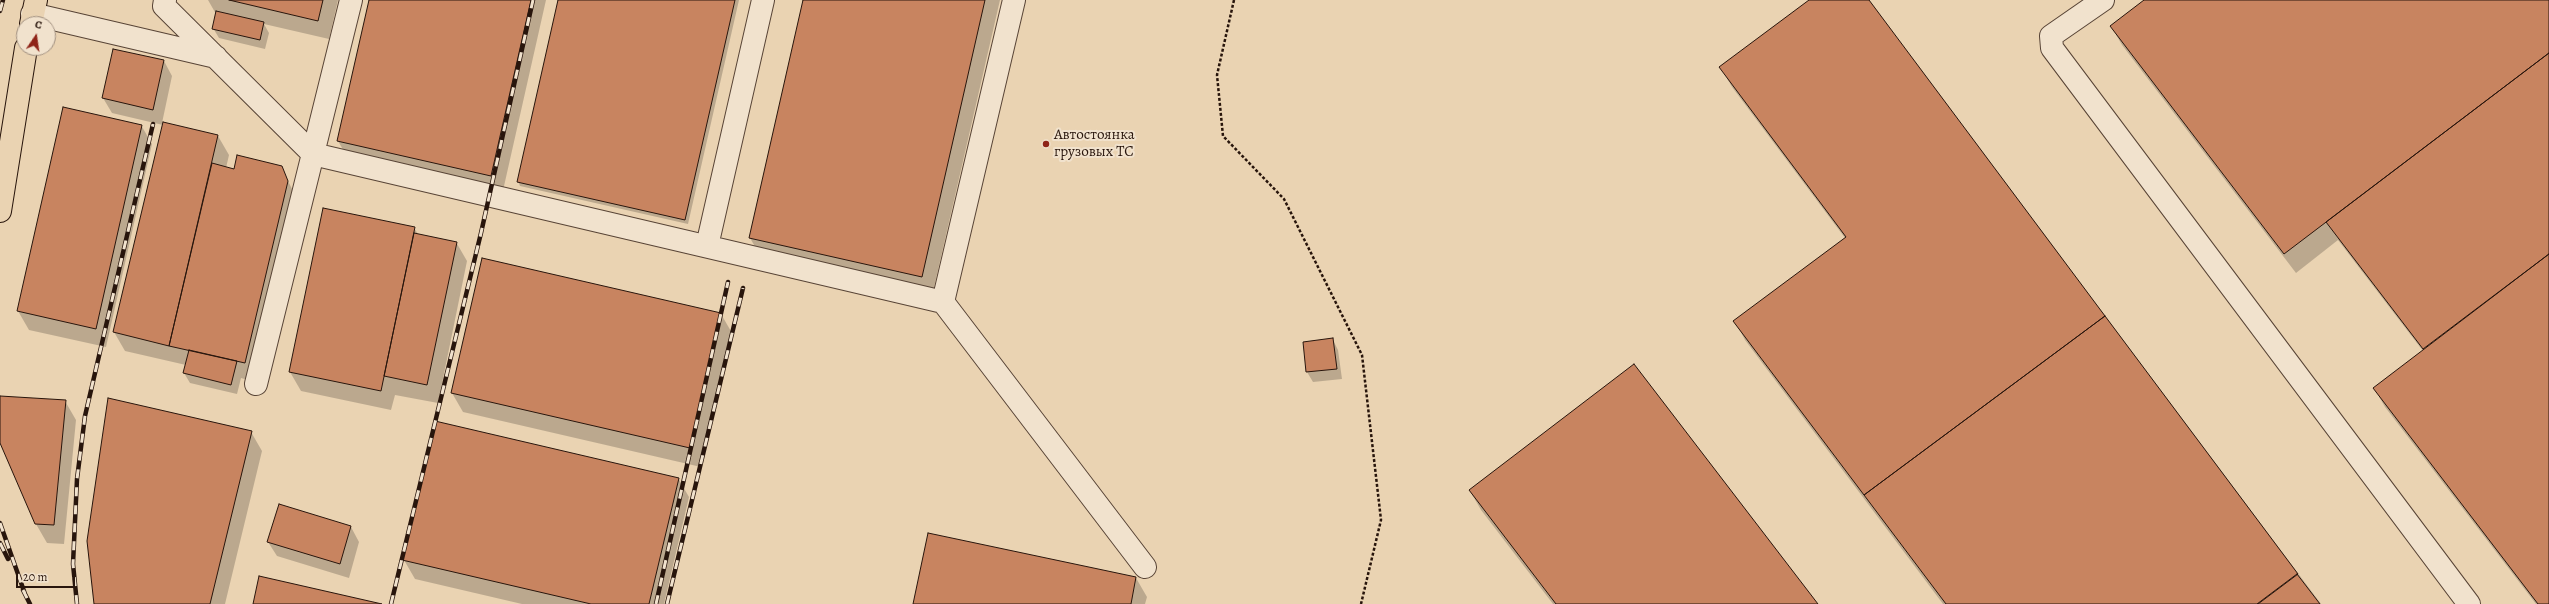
<!DOCTYPE html>
<meta charset="utf-8">
<style>
body{margin:0}
#map{position:relative;width:2549px;height:604px;overflow:hidden;background:#ead3b2;font-family:Alegreya,serif}
canvas{display:block}
.north{position:absolute;left:16px;top:16px;width:40px;height:40px;box-sizing:border-box;background:#f1e2cd;border:1px solid #a19080;border-radius:50%;rotate:13deg;font-size:11px;font-weight:700;line-height:16px;text-align:center;color:#28150c}
.north::after{content:'';display:block;margin:auto;width:14px;height:18px;background:#8f2418;clip-path:polygon(50% 0,100% 100%,50% 72%,0 100%)}
.scale{position:absolute;left:16px;top:570px;width:59px;height:18px;box-sizing:border-box;border:2px solid #28150c;border-top:0;padding-left:5px;font-size:12px;line-height:14px;white-space:nowrap;color:#28150c;-webkit-text-stroke:3px #f1e2cd;paint-order:stroke}
</style>
<div id="map">
<canvas width="2549" height="604"></canvas>
<div class="north">С</div>
<div class="scale">20 m</div>
</div>
<script>
const ctx = document.querySelector('canvas').getContext('2d');
ctx.lineJoin = 'round';
function fill(path, color) { ctx.fillStyle = color; ctx.fill(path, 'evenodd'); }
const shape = rows => new Path2D(rows.map(r => 'M' + r).join(''));
function stroke(path, color, width, dash) { ctx.strokeStyle = color; ctx.lineWidth = width; ctx.lineCap = dash ? 'butt' : 'round'; ctx.setLineDash(dash || []); ctx.stroke(path); }
function write(font, color, halo, rows, align = 'center') {
  ctx.font = font + ' Alegreya,serif'; ctx.lineWidth = 4; ctx.setLineDash([]); ctx.textBaseline = 'middle'; ctx.strokeStyle = halo; ctx.fillStyle = color; for (const [text, x, y, turn = 0] of rows) {
    ctx.save(); ctx.translate(x, y); ctx.rotate((+turn || 0) * Math.PI / 180); ctx.textAlign = isNaN(turn) ? turn : align; if (halo) ctx.strokeText(text, 0, 0); ctx.fillText(text, 0, 0); ctx.restore();
  }
}
fill(shape([
 [208,0,338,0,329,39,264,24,269,33,265,49,219,38,213,28,216,14],
 [370,0,546,0,502,195,349,160,338,141],
 [559,0,739,0,688,224,520,186,518,181],
 [804,0,1000,0,932,296,761,257,750,238],
 [1811,0,1868,0,2321,604,1943,604,1745,340,1735,321,1845,238,1732,87,1721,68],
 [2145,0,2549,0,2549,604,2536,604,2385,407,2374,388,2423,351,2338,240,2296,273,2122,45,2111,26],
 [114,51,164,61,172,76,162,123,218,136,229,155,226,168,235,170,281,167,298,201,255,382,241,378,237,394,190,383,184,373,186,365,125,351,114,332,163,125,112,113,103,98],
 [141,125,152,144,106,347,29,330,18,311],
 [414,228,418,234,456,242,467,261,438,403,395,395,391,410,301,391,290,372],
 [721,314,732,333,701,467,463,412,452,393],
 [1333,340,1338,350,1342,379,1313,382,1307,372,1304,343],
 [0,397,65,401,76,420,64,544,47,543,36,524,0,441],
 [251,432,262,451,225,604,95,604],
 [678,478,689,497,664,604,522,604,415,579,404,560],
 [1470,491,1817,604,1553,604,1481,510],
 [351,527,359,542,349,578,277,556,268,542],
 [1136,578,1147,597,1145,604,914,604]
]), '#0003');
const building = shape([
 [229,0,323,0,318,21,229,0],
 [369,0,531,0,491,176,337,141,369,0],
 [558,0,735,0,685,220,517,182,558,0],
 [803,0,985,0,922,277,749,238,803,0],
 [1809,0,1869,0,2105,316,1864,495,1733,321,1846,237,1719,67,1809,0],
 [2144,0,2549,0,2549,53,2284,254,2110,26,2144,0],
 [216,11,264,22,260,40,212,29,216,11],
 [113,49,164,60,153,110,102,98,113,49],
 [2549,53,2549,254,2423,349,2326,222,2549,53],
 [63,107,142,125,96,329,17,311,63,107],
 [163,122,218,135,169,346,113,332,163,122],
 [237,155,282,166,288,181,245,363,169,346,212,163,234,169,237,155],
 [323,208,415,227,381,391,289,372,323,208],
 [414,233,457,242,427,385,384,376,414,233],
 [2549,254,2549,604,2538,604,2373,388,2549,254],
 [482,258,721,313,690,448,451,393,482,258],
 [2105,316,2298,574,2258,604,1946,604,1864,495,2105,316],
 [1333,338,1337,369,1306,372,1303,342,1333,338],
 [189,350,237,361,231,385,183,373,189,350],
 [1634,364,1818,604,1556,604,1469,490,1634,364],
 [0,396,66,400,54,525,35,524,0,443,0,396],
 [108,398,252,431,210,604,94,604,87,541,108,398],
 [435,421,679,478,649,604,591,604,402,560,435,421],
 [279,504,351,526,340,564,267,542,279,504],
 [928,533,1136,577,1131,604,913,604,928,533],
 [2297,574,2320,604,2257,604,2297,574],
 [259,576,382,604,253,604,259,576]
]);
fill(building, '#c88460');
stroke(building, '#28150c', 1);
const minor = shape([
 [165,0,164,6,313,154,943,302,1145,567],
 [2103,0,2051,36,2052,48,2469,604],
 [32,14,216,57],
 [707,246,763,0],
 [943,302,1014,0],
 [256,384,351,0]
]);
const major = shape([
 [31,24,36,0],
 [0,211,26,48]
]);
stroke(minor, '#584436', 24);
stroke(major, '#28150c', 24);
stroke(shape([
 [1234,0,1217,75,1223,136,1284,199,1362,355,1381,520,1361,604]
]), '#28150c', 2.5, [3, 2]);
stroke(minor, '#f1e2cd', 22);
stroke(major, '#ead3b2', 22);
const rail = shape([
 [0,11,3,0],
 [0,523,25,594],
 [0,543,8,559],
 [23,590,30,604],
 [77,604,73,564,77,479,85,416,153,124],
 [391,604,481,233,533,0],
 [656,604,728,282],
 [667,604,743,288]
]);
stroke(rail, '#28150c', 4.5);
stroke(rail, '#f1e2cd', 3, [9]);
for (const [x, y, r, color] of [
 [1046,144,4,"#8f2418"]
]) { const dot = new Path2D(); dot.arc(x, y, r, 0, 2 * Math.PI); ctx.fillStyle = color; ctx.fill(dot); stroke(dot, '#f1e2cd', 1.5); }
write('15px', '#28150c', '#f1e2cd', [
 ["Автостоянка",1054,135],
 ["грузовых ТС",1054,152]
], 'left');
</script>
